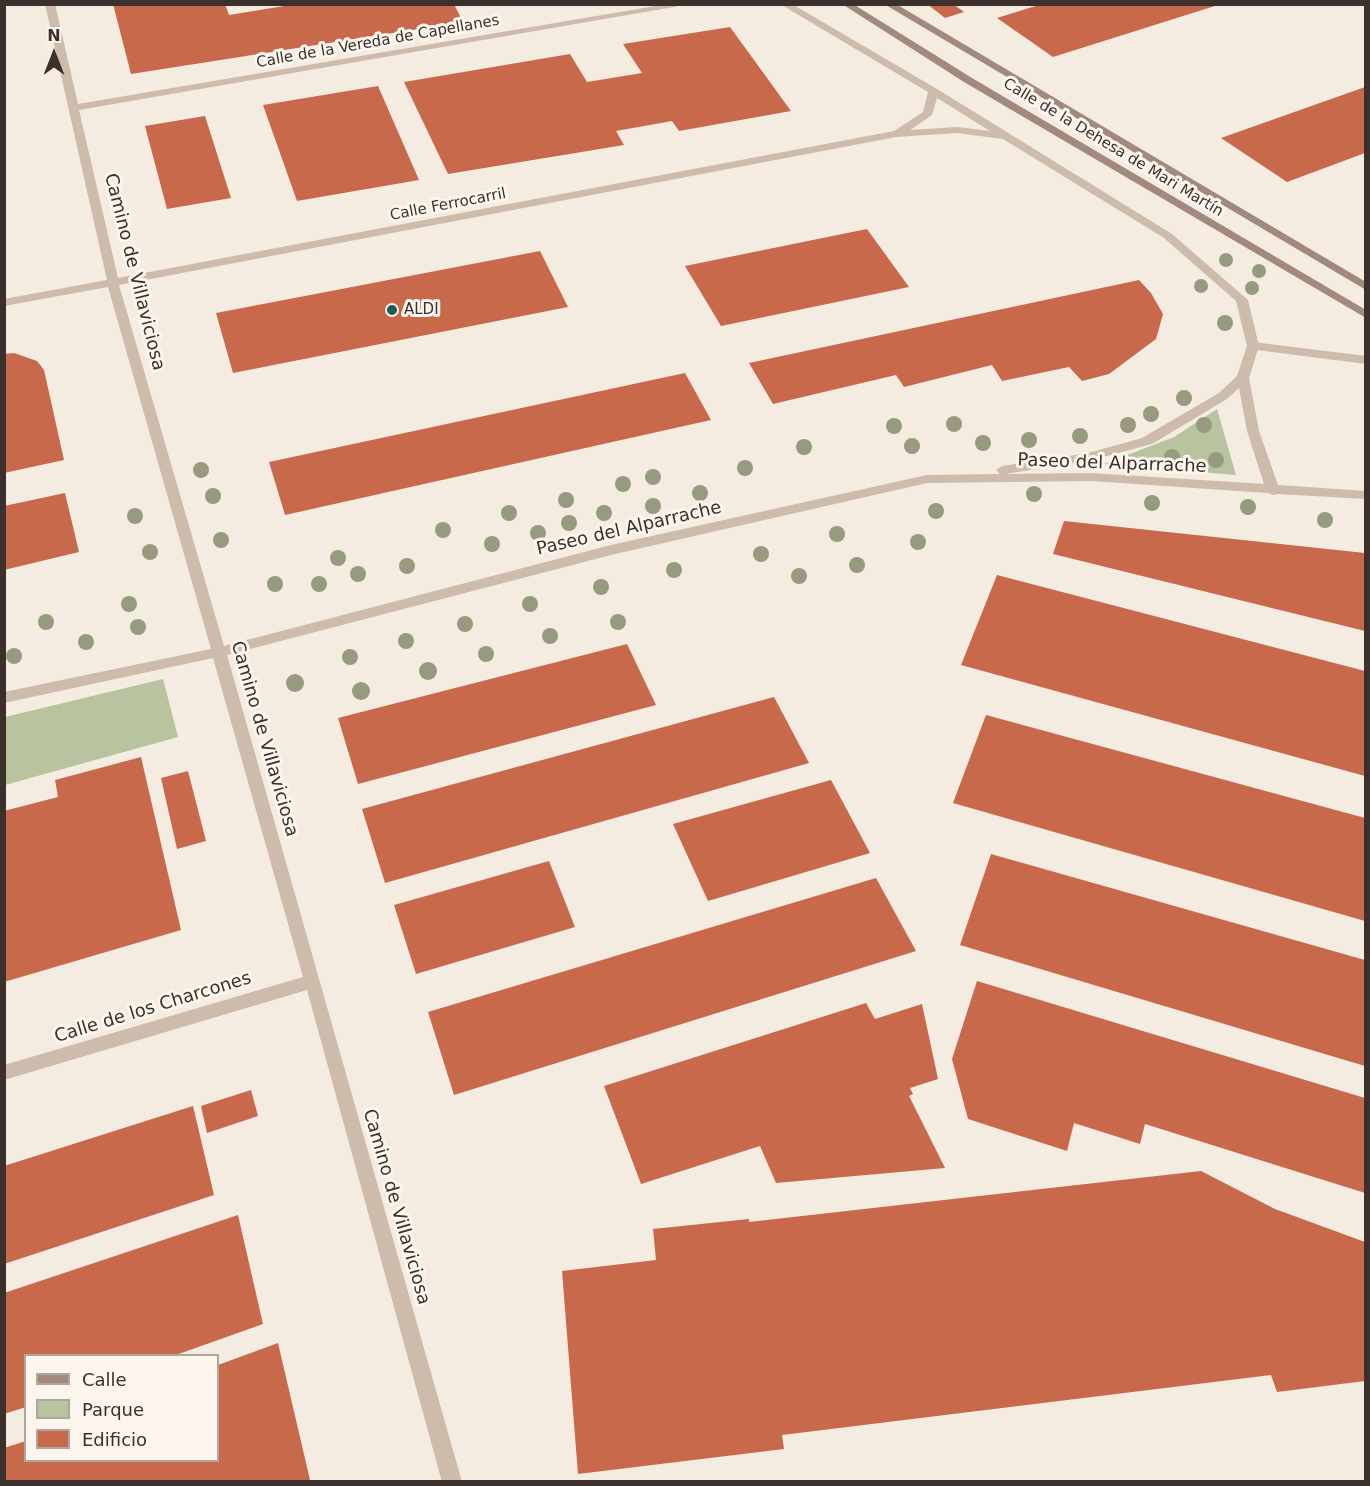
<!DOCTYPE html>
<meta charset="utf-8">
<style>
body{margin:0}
#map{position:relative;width:1370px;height:1486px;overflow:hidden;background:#f4ebe1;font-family:"DejaVu Sans",sans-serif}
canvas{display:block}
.frame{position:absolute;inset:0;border:6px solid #3b302b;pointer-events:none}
.legend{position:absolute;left:24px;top:1354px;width:195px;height:108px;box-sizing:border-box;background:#fbf5ee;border:2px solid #aea6a0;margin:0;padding:8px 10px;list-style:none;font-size:18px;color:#3b302b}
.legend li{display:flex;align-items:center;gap:12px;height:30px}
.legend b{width:30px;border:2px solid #aea6a0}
.north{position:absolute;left:24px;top:24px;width:60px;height:60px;-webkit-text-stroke:4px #fbf5ee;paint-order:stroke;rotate:0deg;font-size:16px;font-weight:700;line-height:24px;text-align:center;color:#3b302b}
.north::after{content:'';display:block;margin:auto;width:21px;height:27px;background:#3b302b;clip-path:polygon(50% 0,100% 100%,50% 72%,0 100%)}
</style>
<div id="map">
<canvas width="1370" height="1486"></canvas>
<div class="frame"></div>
<ul class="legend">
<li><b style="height:8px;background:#a18a7d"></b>Calle</li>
<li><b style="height:16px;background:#b8c4a0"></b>Parque</li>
<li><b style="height:16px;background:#c8694b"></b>Edificio</li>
</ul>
<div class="north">N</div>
</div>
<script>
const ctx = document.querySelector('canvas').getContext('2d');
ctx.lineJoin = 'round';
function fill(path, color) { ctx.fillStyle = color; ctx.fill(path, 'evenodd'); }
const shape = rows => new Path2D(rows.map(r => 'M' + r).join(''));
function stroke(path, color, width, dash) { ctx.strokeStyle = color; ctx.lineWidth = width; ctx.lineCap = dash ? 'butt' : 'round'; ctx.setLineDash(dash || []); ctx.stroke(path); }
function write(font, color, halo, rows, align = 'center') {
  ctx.font = font + ' "DejaVu Sans",sans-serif'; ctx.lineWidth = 6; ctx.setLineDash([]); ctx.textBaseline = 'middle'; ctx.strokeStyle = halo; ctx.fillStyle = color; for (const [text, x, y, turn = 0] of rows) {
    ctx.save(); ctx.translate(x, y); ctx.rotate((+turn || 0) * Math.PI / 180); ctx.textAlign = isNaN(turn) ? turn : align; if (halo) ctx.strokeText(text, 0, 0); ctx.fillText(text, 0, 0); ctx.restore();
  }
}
fill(shape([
 [1217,409,1236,475,1104,464,1174,437],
 [163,679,178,737,5,785,5,717]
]), '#b8c4a0');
fill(shape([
 [113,4,225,4,229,15,284,6,284,4,454,4,463,22,131,74],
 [927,4,953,4,964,12,945,18],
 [1042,4,1217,4,1218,5,1053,57,997,18],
 [730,27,791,111,679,131,672,121,616,131,624,145,448,174,404,82,570,54,587,82,642,73,623,44],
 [378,86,419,180,297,201,263,105],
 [1365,87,1365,153,1287,182,1221,138],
 [205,116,231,198,167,209,145,126],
 [867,229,909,287,721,326,685,266],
 [540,251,568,307,233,373,216,313],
 [1139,280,1151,293,1163,314,1156,339,1109,374,1082,381,1069,367,1002,381,992,365,904,387,896,375,773,404,749,363],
 [14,353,37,361,44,370,64,460,4,473,4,354],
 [685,373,711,420,285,515,269,462],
 [65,493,79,552,4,570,4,506],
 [1064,521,1365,553,1365,631,1053,554],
 [997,575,1365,671,1365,776,961,665],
 [627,644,656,705,358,784,338,718],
 [774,697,809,763,385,883,362,809],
 [986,715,1365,818,1365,921,953,803],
 [141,757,181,930,4,982,4,811,58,797,55,780],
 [188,771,206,841,177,849,161,778],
 [831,780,870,853,708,901,673,824],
 [991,854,1365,960,1365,1066,960,945],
 [549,861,575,927,416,974,394,905],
 [876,878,916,951,454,1095,428,1012],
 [977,981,1365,1098,1365,1193,1145,1124,1140,1144,1074,1123,1067,1151,968,1119,952,1059],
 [866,1003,875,1019,922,1004,938,1079,910,1088,913,1094,909,1096,945,1168,776,1183,760,1146,641,1184,604,1086],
 [251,1090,258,1116,207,1133,201,1106],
 [193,1106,214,1195,4,1264,4,1166],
 [1201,1171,1275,1209,1365,1242,1365,1381,1277,1392,1271,1375,782,1435,784,1449,578,1474,562,1271,656,1260,653,1229,749,1219,749,1222],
 [238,1215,263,1324,173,1356,26,1356,26,1407,4,1414,4,1293],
 [278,1343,310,1480,4,1482,4,1448,26,1441,26,1461,218,1461,218,1365]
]), '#c8694b');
fill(shape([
 [1253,342,1366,356,1366,364,1249,349,1247,346,1253,342]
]), '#cdbbac');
fill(shape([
 [45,4,55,4,78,104,667,4,691,4,79,110,118,278,894,131,923,112,928,92,780,4,792,4,937,89,1172,234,1248,300,1259,346,1249,378,1259,431,1278,485,1366,491,1366,499,1278,494,1273,495,1268,493,1091,481,927,483,611,555,227,655,462,1482,442,1482,307,990,4,1080,4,1065,303,977,213,658,4,703,4,692,211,649,108,287,4,306,4,299,107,280,45,4],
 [937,98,990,131,957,127,910,130,932,115,937,98],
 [957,133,1003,139,1164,238,1236,301,1247,346,1237,376,1219,393,1142,438,1088,453,1002,466,996,470,1000,474,927,475,611,545,224,646,119,285,896,137,957,133],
 [1239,388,1247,431,1264,484,1091,473,1005,474,1088,461,1152,444,1227,399,1239,388]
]), '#cdbbac');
fill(shape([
 [842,4,853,4,972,78,1366,310,1366,318,964,82,842,4],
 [884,4,896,4,1366,282,1366,290,884,4]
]), '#a18a7d');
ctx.fillStyle = '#969b7f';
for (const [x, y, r] of [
 [1226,260,7],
 [1259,271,7],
 [1201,286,7],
 [1252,288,7],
 [1225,323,8],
 [1184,398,8],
 [1151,414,8],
 [954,424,8],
 [1128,425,8],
 [1204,425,8],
 [894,426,8],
 [1080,436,8],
 [1029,440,8],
 [983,443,8],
 [912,446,8],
 [804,447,8],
 [1172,457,8],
 [1216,460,8],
 [745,468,8],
 [201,470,8],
 [653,477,8],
 [623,484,8],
 [700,493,8],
 [1034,494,8],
 [213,496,8],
 [566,500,8],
 [1152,503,8],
 [653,506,8],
 [1248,507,8],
 [936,511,8],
 [509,513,8],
 [604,513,8],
 [135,516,8],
 [1325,520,8],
 [569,523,8],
 [443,530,8],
 [538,533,8],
 [837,534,8],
 [221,540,8],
 [918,542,8],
 [492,544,8],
 [150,552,8],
 [761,554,8],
 [338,558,8],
 [857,565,8],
 [407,566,8],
 [674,570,8],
 [358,574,8],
 [799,576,8],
 [275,584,8],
 [319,584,8],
 [601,587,8],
 [129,604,8],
 [530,604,8],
 [46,622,8],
 [618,622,8],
 [465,624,8],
 [138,627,8],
 [550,636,8],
 [406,641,8],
 [86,642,8],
 [486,654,8],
 [14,656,8],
 [350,657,8],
 [428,671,9],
 [295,683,9],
 [361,691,9]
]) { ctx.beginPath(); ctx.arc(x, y, r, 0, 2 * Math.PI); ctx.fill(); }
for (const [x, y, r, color] of [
 [392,310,6,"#1f5a5e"]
]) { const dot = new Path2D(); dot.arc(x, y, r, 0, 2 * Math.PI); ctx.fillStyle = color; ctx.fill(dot); stroke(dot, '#fbf5ee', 2); }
write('15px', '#3b302b', '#fbf5ee', [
 ["Calle de la Vereda de Capellanes",378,42,-10],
 ["Calle de la Dehesa de Mari Martín",1113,148,31],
 ["Calle Ferrocarril",448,205,-11]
]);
write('15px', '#3b302b', '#fbf5ee', [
 ["ALDI",404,310]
], 'left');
write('18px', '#3b302b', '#fbf5ee', [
 ["Camino de Villaviciosa",134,272,76],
 ["Paseo del Alparrache",1112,464,2],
 ["Paseo del Alparrache",629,529,-13],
 ["Camino de Villaviciosa",264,739,74],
 ["Calle de los Charcones",153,1008,-17],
 ["Camino de Villaviciosa",396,1207,74]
]);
</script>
